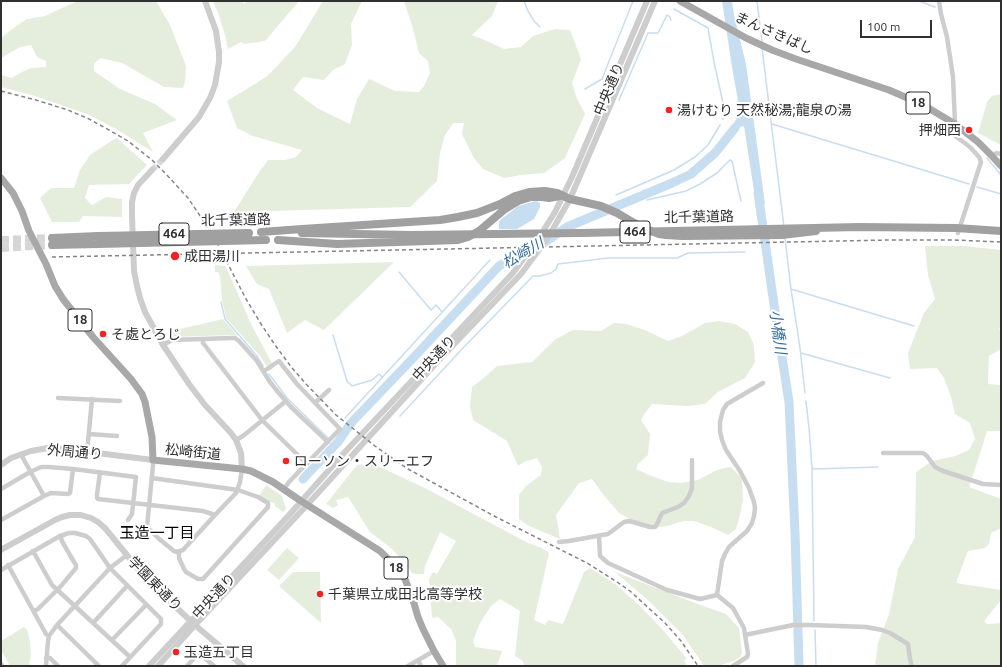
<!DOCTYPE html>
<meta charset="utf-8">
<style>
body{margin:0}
#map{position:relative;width:1002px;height:667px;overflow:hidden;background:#fff;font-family:Ubuntu,sans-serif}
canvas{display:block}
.frame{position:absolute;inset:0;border:2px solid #303030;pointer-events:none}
.scale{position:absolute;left:860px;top:20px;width:72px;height:18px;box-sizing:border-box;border:2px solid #303030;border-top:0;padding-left:5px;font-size:12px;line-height:14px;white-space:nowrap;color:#303030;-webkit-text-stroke:3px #fff;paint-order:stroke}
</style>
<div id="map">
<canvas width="1002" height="667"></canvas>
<div class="frame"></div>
<div class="scale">100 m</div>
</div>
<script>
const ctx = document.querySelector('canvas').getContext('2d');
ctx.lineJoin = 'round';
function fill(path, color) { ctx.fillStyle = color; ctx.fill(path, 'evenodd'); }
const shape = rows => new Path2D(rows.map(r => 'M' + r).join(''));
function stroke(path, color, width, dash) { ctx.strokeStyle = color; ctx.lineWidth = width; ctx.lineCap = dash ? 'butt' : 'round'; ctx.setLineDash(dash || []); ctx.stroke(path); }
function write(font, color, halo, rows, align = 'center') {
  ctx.font = font + ' Ubuntu,"Noto Sans JP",sans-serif'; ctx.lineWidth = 4; ctx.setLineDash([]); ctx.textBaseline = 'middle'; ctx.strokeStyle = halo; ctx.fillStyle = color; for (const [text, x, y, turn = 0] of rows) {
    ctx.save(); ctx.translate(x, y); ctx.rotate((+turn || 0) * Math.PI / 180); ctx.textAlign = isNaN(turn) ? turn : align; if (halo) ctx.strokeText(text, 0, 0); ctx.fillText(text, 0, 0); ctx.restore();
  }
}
fill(shape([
 [77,1,156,1,170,25,186,66,185,82,183,88,164,87,122,63,101,58,94,63,94,71,120,89,155,104,177,120,143,133,153,152,116,129,87,114,32,95,1,87,1,75,12,78,20,73,31,68,46,67,46,61,37,57,31,45,20,47,1,58,1,38,12,29,27,19,45,16],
 [213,1,241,1,245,4,246,1,299,1,265,41,245,44,241,42,228,49,225,35,218,13],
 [323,1,362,1,351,24,352,45,345,64,333,70,324,80,303,77,293,90,317,108,350,124,357,99,369,79,395,91,419,92,424,86,430,73,428,61,419,53,413,29,404,1,498,1,492,16,472,35,487,41,504,49,521,47,533,36,555,29,570,30,581,59,572,83,577,99,585,114,565,158,544,173,521,175,504,178,483,169,474,158,462,134,464,123,453,123,445,135,440,153,437,181,410,207,234,212,256,177,268,160,285,160,296,157,302,150,253,136,237,128,227,101,266,77,279,64,295,47],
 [1001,94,1001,145,978,133,987,102,992,96],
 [117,138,147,165,129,184,89,185,85,198,92,205,106,197,122,199,122,217,83,216,79,222,52,222,40,198,51,188,74,188,80,170,90,155,108,143],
 [925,246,964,246,1001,250,1001,327,999,329,1001,332,1001,349,989,356,988,384,1000,385,1001,384,1001,431,987,431,979,457,969,487,1001,499,1001,528,991,533,989,544,985,548,968,551,956,583,1001,590,1001,600,984,621,987,624,1001,623,1001,666,875,666,878,643,889,614,898,569,915,537,916,472,932,461,955,456,969,450,975,439,970,423,955,414,951,397,944,378,937,368,910,369,908,353,924,313,935,299,928,275],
 [394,262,324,330,305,320,287,333,269,289,257,284,246,266],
 [215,265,225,266,227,269,252,326,274,367,270,371,260,356,226,318,222,300,221,286,220,277,218,272,215,272],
 [223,319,238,336,234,335,171,337,171,331],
 [719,321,735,324,748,332,754,345,755,362,745,378,718,392,705,404,687,406,652,404,645,413,641,420,650,434,648,455,638,464,636,469,649,475,668,482,681,483,698,480,715,471,724,468,731,467,742,478,743,500,740,515,736,529,728,535,711,527,694,521,683,521,667,526,648,529,619,513,602,493,592,479,579,483,556,515,560,539,529,526,519,519,519,495,526,486,541,475,542,467,537,458,524,462,518,466,507,441,473,420,470,407,472,387,485,377,497,366,532,362,556,339,573,330,601,331,614,323,626,324,645,330,668,341,682,336,705,323],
 [371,464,380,467,425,488,528,543,542,548,549,553,534,620,545,625,548,620,563,624,584,572,590,568,615,584,639,605,663,630,687,659,684,660,687,666,524,666,523,661,515,656,520,611,500,599,491,606,480,623,473,641,475,647,502,651,497,666,456,666,456,641,451,629,438,617,432,618,429,579,433,572,437,574,456,541,440,532,425,566,424,574,416,574,412,573,406,564,391,548,370,532,348,497,336,500,338,505,333,508,326,504,357,465],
 [266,485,282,496,286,509,283,512,275,506,275,504,259,496],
 [287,548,299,558,279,580,267,570],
 [293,572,320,572,321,623,279,586],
 [615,572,695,603,726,614,739,628,742,653,740,657,734,661,718,666,704,666,683,635,650,602],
 [24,627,27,630,30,641,31,654,29,666,10,666,1,650,1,641]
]), '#e5eedc');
fill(shape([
 [722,1,732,1,734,15,746,64,765,204,756,204,744,126,740,127,727,145,730,130,740,112,732,67],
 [536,201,540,203,540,207,534,219,517,229,499,229,499,221,518,206]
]), '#c7ddf0');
stroke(shape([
 [524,1,528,11,534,21,540,27],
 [757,1,762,42],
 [919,1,935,7],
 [674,9,708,28,714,62,725,112,723,119],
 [762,48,784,227],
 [585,89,602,79,633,1],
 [619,100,648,33,658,33,667,15,670,17,671,20],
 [772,124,969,184],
 [987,158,1001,175],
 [977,187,1001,194],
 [616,195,674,170,695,157,708,145,720,125],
 [647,200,686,191,700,184,717,173,730,160,732,161,741,201],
 [785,238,791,289,800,348,805,393],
 [399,272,431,310,436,305,442,312],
 [791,289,914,326],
 [221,302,225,319,257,356,263,366],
 [333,335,347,381,352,386,372,380,379,374,382,377],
 [801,353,890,378],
 [269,374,287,398,328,438],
 [806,401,809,428,812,468,814,469,878,467],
 [400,416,464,347,533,276,540,276,551,273,556,269,558,264,608,258,677,258,688,253,745,252],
 [345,418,490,260],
 [812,468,814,621],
 [815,630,816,666]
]), '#c7ddf0', 1.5);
stroke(shape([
 [758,193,777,325,789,402,795,532,799,666],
 [303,479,338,442,351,423,416,355,499,266,542,244,567,227,672,183,691,174,715,153,735,128]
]), '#c7ddf0', 9);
stroke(shape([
 [152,170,163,159]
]), '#d6d6d6', 6, [6, 3]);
stroke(shape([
 [1,240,52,238],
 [1,248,52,245]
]), '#d6d6d6', 8, [8, 4]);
stroke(shape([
 [939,1,941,14,947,37,953,77,955,124,950,132,970,147,979,157,981,162,958,233],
 [992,156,997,153,1001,154],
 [203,339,203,343,262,420,307,464],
 [163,345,172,340,231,338,235,338,239,341,257,361,270,382,278,392,291,407,328,442],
 [264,371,279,361,297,384,340,429,289,482,284,489],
 [58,398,120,401],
 [315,403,329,390],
 [89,434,117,436],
 [236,440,243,436,286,401],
 [87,453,92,399],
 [883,453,923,453,927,456,935,467,943,471,983,484,1001,485],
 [21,454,24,460,44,496],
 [153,460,153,465,147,527,158,538,174,551,177,552,183,550,215,515,236,493,240,482,242,469],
 [100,472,97,495,97,498,98,499,203,511,215,515],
 [152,478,238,490,258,497,268,503,268,507,203,579,198,579,186,572,184,569,179,558,179,552],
 [1,489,30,472,41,467,49,467,73,469,136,477,132,514,128,520],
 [1,520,44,496,51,493,68,494,70,493,73,469],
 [599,536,600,556,608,563,667,590,700,599,717,595],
 [559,542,569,541,608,534,624,522,629,521,633,522,650,527,655,527,657,524,662,513,678,507,684,503,689,496,692,488,692,460],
 [33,551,52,585,130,657],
 [8,565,46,634,49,636],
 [1,570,60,536,69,533,75,533,86,536,90,539,110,568,161,619,161,624,122,666],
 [717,595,722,561,725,554,729,547,747,531,752,523,754,516,755,508,754,502,749,488,740,471,726,450,722,440,720,431,720,422,723,410,727,404,763,383],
 [717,595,733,608,744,628,748,654,747,657,733,666],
 [34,611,38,609,61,586,76,568,76,565,74,562,63,543,60,536],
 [93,623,127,586],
 [57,625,99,666],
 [745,635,793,625,810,625,866,627,882,630,890,633,908,644,910,659,912,666],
 [112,640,146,605],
 [46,658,50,658,58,666],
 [418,660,421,666],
 [46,666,48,641,49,636,57,625,110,568,127,555],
 [187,666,197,655,199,654,201,655,214,666],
 [408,666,434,651]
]), '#cdcdcd', 4.5);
stroke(shape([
 [163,159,199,117,210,98,215,85,219,62,219,52,216,31,205,1],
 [152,170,138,185,134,193,132,202,132,215,134,271,137,286,140,298,145,312,163,345,189,384,205,405,231,433,236,440,241,453,242,469],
 [1,465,11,458,31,451,48,448,57,448,153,460],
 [1,550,55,520,62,517,70,515,81,515,91,518,98,522,105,528,148,581,195,625,243,666],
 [1,665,1,666],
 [149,666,290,514,344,453,512,274,525,257,540,236,555,212,572,177,647,1],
 [158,666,195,625,307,505,439,360,521,274,527,266,549,236,570,199,655,1]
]), '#cdcdcd', 6);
stroke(shape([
 [680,1,746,38,772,50,796,59,889,90,905,97,925,106,955,124,978,142,992,156,1001,166],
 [1,178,13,193,22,211,29,231,46,264,55,286,63,299,93,337,131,379,142,394,145,402,152,437,153,460,242,469,251,471,273,482,301,501,380,551,395,566,405,579,413,600,418,617,423,629,434,651,443,666]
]), '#a8a8a8', 7);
stroke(shape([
 [261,232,302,229,440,220,458,217,477,213,500,204,515,196,529,192,545,191,557,193,570,199,601,206,617,213,641,227,659,234,666,235,682,236,782,235,816,231],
 [302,233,411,235],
 [52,238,98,236],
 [278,240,337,244,458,240,468,237,479,231,505,209,518,201,531,197,542,197,549,198,560,196],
 [52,245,98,244]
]), '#a0a0a0', 8);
stroke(shape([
 [1,91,36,100,68,110,89,119,109,130,128,141,152,160,166,174,188,198,213,235,246,299,261,324,275,345,292,368,306,384,336,415,375,446,408,469,496,517,587,563,617,582,630,591,665,623,681,641,698,666],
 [52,257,888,240,953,240,1001,242]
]), '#858585', 1.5, [4, 3]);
stroke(shape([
 [411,235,581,233,859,227,956,228,1001,231],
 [98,236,249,233],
 [98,244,266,240]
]), '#a0a0a0', 8);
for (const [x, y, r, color] of [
 [669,110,4,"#f72122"],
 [969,130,4,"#f72122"],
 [175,256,5,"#f72122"],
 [103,334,4,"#f72122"],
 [286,461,4,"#f72122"],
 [320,594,4,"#f72122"],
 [176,652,4,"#f72122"]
]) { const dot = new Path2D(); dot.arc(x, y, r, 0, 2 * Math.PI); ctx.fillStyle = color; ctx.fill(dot); stroke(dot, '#fff', 1.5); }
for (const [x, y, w] of [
 [918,103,24],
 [635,232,30],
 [174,234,30],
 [80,320,24],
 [396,568,24]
]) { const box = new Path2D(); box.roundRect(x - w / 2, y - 11, w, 22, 3); ctx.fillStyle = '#fff'; ctx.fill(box); stroke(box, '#303030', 1); }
write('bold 13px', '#303030', null, [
 ["18",918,103],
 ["464",635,232],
 ["464",174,234],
 ["18",80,320],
 ["18",396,568]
]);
write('14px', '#303030', '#fff', [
 ["まんさきばし",774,33,24],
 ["中央通り",609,89,-67],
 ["北千葉道路",699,217,-1],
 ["北千葉道路",236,220,-1],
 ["中央通り",434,358,-47],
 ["外周通り",75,452,5],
 ["松崎街道",193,452,6],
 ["学園東通り",155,584,46],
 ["中央通り",214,596,-47]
]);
write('14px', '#303030', '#fff', [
 ["湯けむり 天然秘湯;龍泉の湯",677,110],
 ["押畑西",961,130,"right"],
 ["成田湯川",184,256],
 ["そ處とろじ",111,334],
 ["ローソン・スリーエフ",294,461],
 ["千葉県立成田北高等学校",328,594],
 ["玉造五丁目",184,652]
], 'left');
write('italic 15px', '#356c9b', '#fff', [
 ["松崎川",523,253,-30],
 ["小橋川",778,332,82]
]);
write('15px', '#000', '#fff', [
 ["玉造一丁目",157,533]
]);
</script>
